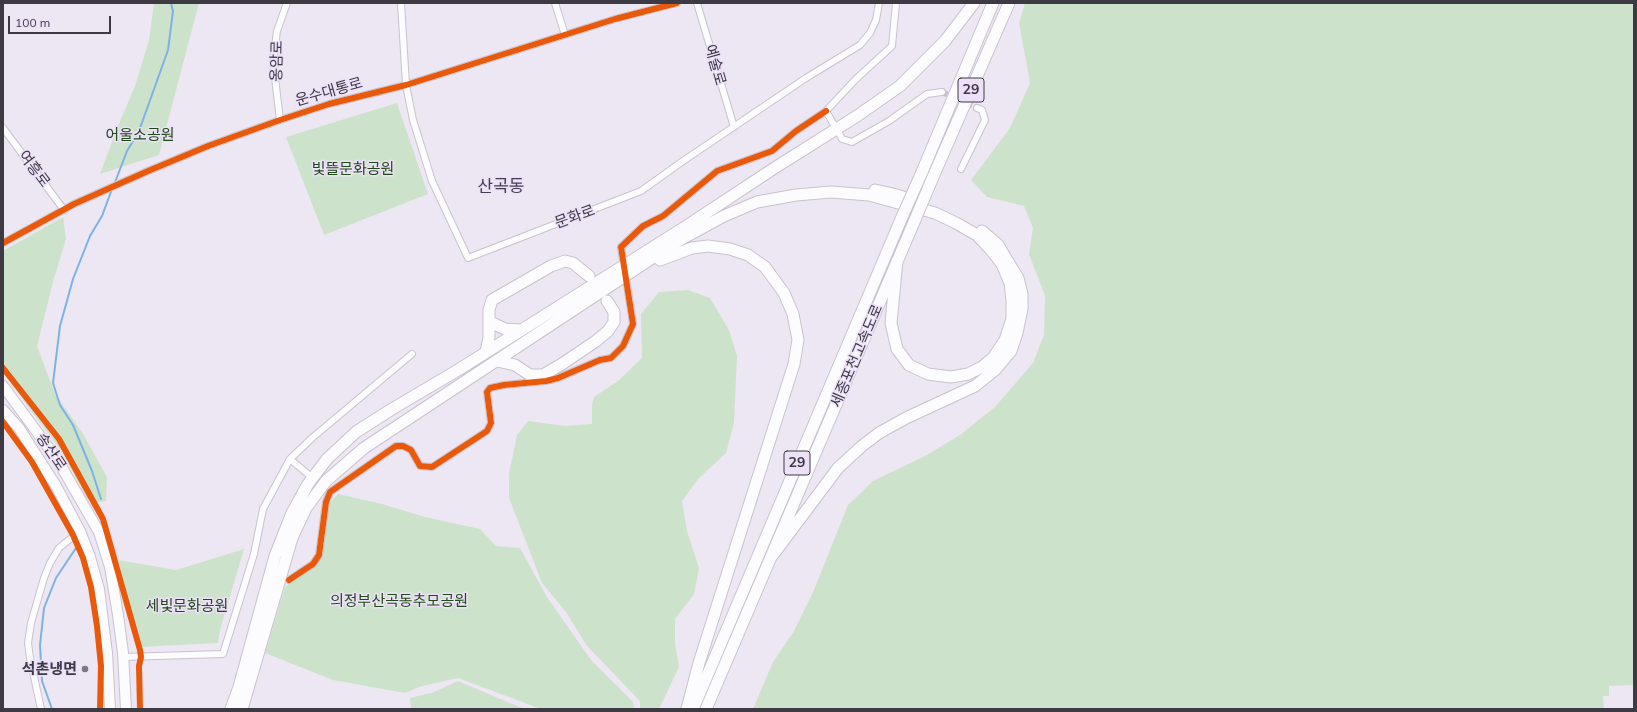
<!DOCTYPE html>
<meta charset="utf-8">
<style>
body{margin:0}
#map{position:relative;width:1637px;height:712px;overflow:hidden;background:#ede7f3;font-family:Mulish,sans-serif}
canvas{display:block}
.frame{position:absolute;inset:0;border:4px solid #3e3a43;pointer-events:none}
.scale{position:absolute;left:8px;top:16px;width:103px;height:18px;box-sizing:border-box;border:2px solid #3e3a43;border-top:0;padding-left:5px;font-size:12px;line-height:14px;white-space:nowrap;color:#3e3a43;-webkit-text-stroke:3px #ece1f9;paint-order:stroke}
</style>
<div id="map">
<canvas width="1637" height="712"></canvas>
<div class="frame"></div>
<div class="scale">100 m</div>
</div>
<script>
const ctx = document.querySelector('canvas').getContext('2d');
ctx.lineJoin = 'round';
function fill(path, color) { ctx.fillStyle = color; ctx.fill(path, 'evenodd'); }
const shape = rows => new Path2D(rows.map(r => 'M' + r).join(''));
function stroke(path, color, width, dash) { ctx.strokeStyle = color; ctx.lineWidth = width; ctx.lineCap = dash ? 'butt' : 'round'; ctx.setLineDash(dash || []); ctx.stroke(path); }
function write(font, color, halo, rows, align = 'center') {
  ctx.font = font + ' Mulish,"Noto Sans KR",sans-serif'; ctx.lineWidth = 3; ctx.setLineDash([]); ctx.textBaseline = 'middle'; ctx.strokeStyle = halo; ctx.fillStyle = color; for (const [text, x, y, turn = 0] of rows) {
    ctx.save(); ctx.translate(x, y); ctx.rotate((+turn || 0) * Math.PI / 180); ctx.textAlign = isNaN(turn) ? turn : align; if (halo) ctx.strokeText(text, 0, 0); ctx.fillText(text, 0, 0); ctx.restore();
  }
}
fill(shape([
 [154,3,199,3,159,155,100,174,118,126,135,86,149,40],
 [1025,3,1634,3,1634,685,1609,686,1609,696,1603,696,1604,709,753,709,773,662,794,631,814,590,848,505,873,481,925,456,960,435,995,407,1033,363,1044,335,1045,296,1029,254,1033,228,1024,206,987,197,971,180,1010,128,1030,83,1019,23],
 [397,103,428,194,324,235,286,137],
 [63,217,66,239,53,282,37,346,55,394,82,432,107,477,106,501,94,503,87,499,62,452,3,373,3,251],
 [688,290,710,298,729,330,737,356,734,423,726,453,698,479,682,501,687,531,699,568,694,594,675,619,675,644,679,667,659,709,640,709,640,701,587,646,566,612,542,583,509,498,509,474,517,435,528,421,565,426,592,424,592,405,594,397,618,381,642,358,641,314,659,292],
 [338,494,382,504,425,517,480,529,496,546,520,548,547,597,591,660,633,702,634,709,541,709,458,678,422,686,405,693,333,680,265,653,285,587,321,560,328,505],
 [244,549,220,630,218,643,141,647,118,560,176,570],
 [458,681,498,698,525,709,411,709,410,698,434,692]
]), '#cde2cb');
stroke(shape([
 [114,185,127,151,139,131,168,50,173,11,171,3],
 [101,499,92,471,73,425,60,405,53,383,60,326,73,279,90,236,102,216,112,189],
 [52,709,42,681,40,645,44,608,56,578,76,548]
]), '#7db2e3', 2);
stroke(shape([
 [942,92,977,108]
]), '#cac4d0', 6, [6, 3]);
const minor = shape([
 [401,3,406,85,413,120,432,181,468,258,641,191,683,161,806,78,860,45,870,33,876,20,879,3],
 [555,3,565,35],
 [697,3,734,127],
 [280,120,273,61,277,31,287,3],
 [834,125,826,111,856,79,892,46,896,3],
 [3,128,64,210],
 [839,133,842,139,852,142,889,121,927,94,942,92],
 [961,169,985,120,982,110,977,108],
 [3,243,74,204,148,171,208,146,280,120,329,104,406,85,615,19,677,3],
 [623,261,621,247,643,226,663,216,717,171,772,151,796,131,826,111],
 [290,459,309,475],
 [289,580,313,564,319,555,326,502,330,492,396,446,403,446,411,450,420,466,432,467,487,431,491,423,487,392,490,388,504,385,546,381,558,378,600,360,611,358,623,346,633,324,627,284],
 [123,657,223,654,254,554,263,509,290,459,312,438,412,354],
 [41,709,30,658,28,643,31,623,44,578,50,563,59,548,80,531]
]);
const primary = shape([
 [3,386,57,459,99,532,110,567,118,615,123,653,126,709],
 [3,410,19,428,56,486,80,531,90,557,99,589,107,653,110,709]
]);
const motorway = shape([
 [922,172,993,3],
 [933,177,1009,3],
 [875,190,893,194,916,201],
 [660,260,692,248,708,246,730,249,748,255,765,267,784,293,793,314,798,340,794,364,699,663,687,709],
 [490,322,505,329,521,330],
 [486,352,489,337,489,310,492,300,551,266,565,261,573,263,589,276],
 [497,361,515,365,530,375,543,375,562,364,596,341,608,331,614,322,614,312,607,301],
 [772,556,838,468,862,446,879,433,906,418,975,386,995,370,1011,351,1017,333,1022,309,1022,294,1018,278,998,245,982,231],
 [231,709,239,687,275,556,292,513,308,484,327,459,356,432,392,409,458,370,682,229,776,167,857,116,900,86,945,41,974,3],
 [242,709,292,538,306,508,326,481,364,448,678,241,724,216,757,202,796,195,831,192,869,195,935,213,956,223,977,235,991,250,1002,264,1010,283,1012,300,1012,319,1005,340,993,358,982,367,968,374,951,377,928,374,909,365,897,349,891,323,897,261],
 [693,709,902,217],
 [706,709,914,222]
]);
stroke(minor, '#c8c3cd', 8);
stroke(primary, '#c8c3cd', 12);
stroke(motorway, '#c8c3cd', 13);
stroke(minor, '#fcfbfd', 6);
stroke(primary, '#fcfbfd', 10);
stroke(motorway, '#fcfbfd', 11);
const motorwayBridge = shape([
 [902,217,922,172],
 [914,222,933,177]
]);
stroke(motorwayBridge, '#c8c3cd', 13, []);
stroke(motorwayBridge, '#fcfbfd', 11);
stroke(shape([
 [3,243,74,204,148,171,208,146,280,120,329,104,406,85,615,19,677,3],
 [3,368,59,439,103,519,140,650,141,657,139,666,140,709],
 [3,422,32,462,73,535,83,558,91,587,97,626,101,666,100,709],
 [289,580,313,564,319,555,326,502,330,492,396,446,403,446,411,450,420,466,432,467,487,431,491,423,487,392,490,388,504,385,546,381,558,378,600,360,611,358,623,346,633,324,621,247,643,226,663,216,717,171,772,151,796,131,826,111]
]), '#e8590c', 6);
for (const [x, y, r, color] of [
 [85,669,4,"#7b7781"]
]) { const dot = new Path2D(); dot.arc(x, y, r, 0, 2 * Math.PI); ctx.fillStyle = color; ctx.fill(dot); stroke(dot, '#ece1f9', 1.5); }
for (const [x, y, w] of [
 [971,90,26],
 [797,463,26]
]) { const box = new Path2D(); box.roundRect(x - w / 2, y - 12, w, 24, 3); ctx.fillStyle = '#ece1f9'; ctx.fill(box); stroke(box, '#3e3a43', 1); }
write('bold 14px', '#3e3a43', null, [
 ["29",971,90],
 ["29",797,463]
]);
write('15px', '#3e3a43', '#ece1f9', [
 ["옹암로",277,61,-89],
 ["예술로",715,65,74],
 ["운수대통로",329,92,-16],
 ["여흥로",34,169,53],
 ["문화로",575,217,-20],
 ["세종포천고속도로",857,356,-67],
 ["송산로",51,452,56]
]);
write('15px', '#1f4916', '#ece1f9', [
 ["어울소공원",140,135],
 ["빛뜰문화공원",353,169],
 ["의정부산곡동추모공원",399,601],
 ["세빛문화공원",187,606]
]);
write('bold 15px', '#3e3a43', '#ece1f9', [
 ["석촌냉면",77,669]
], 'right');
write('17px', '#453c4f', '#ece1f9', [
 ["산곡동",501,187]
]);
</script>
